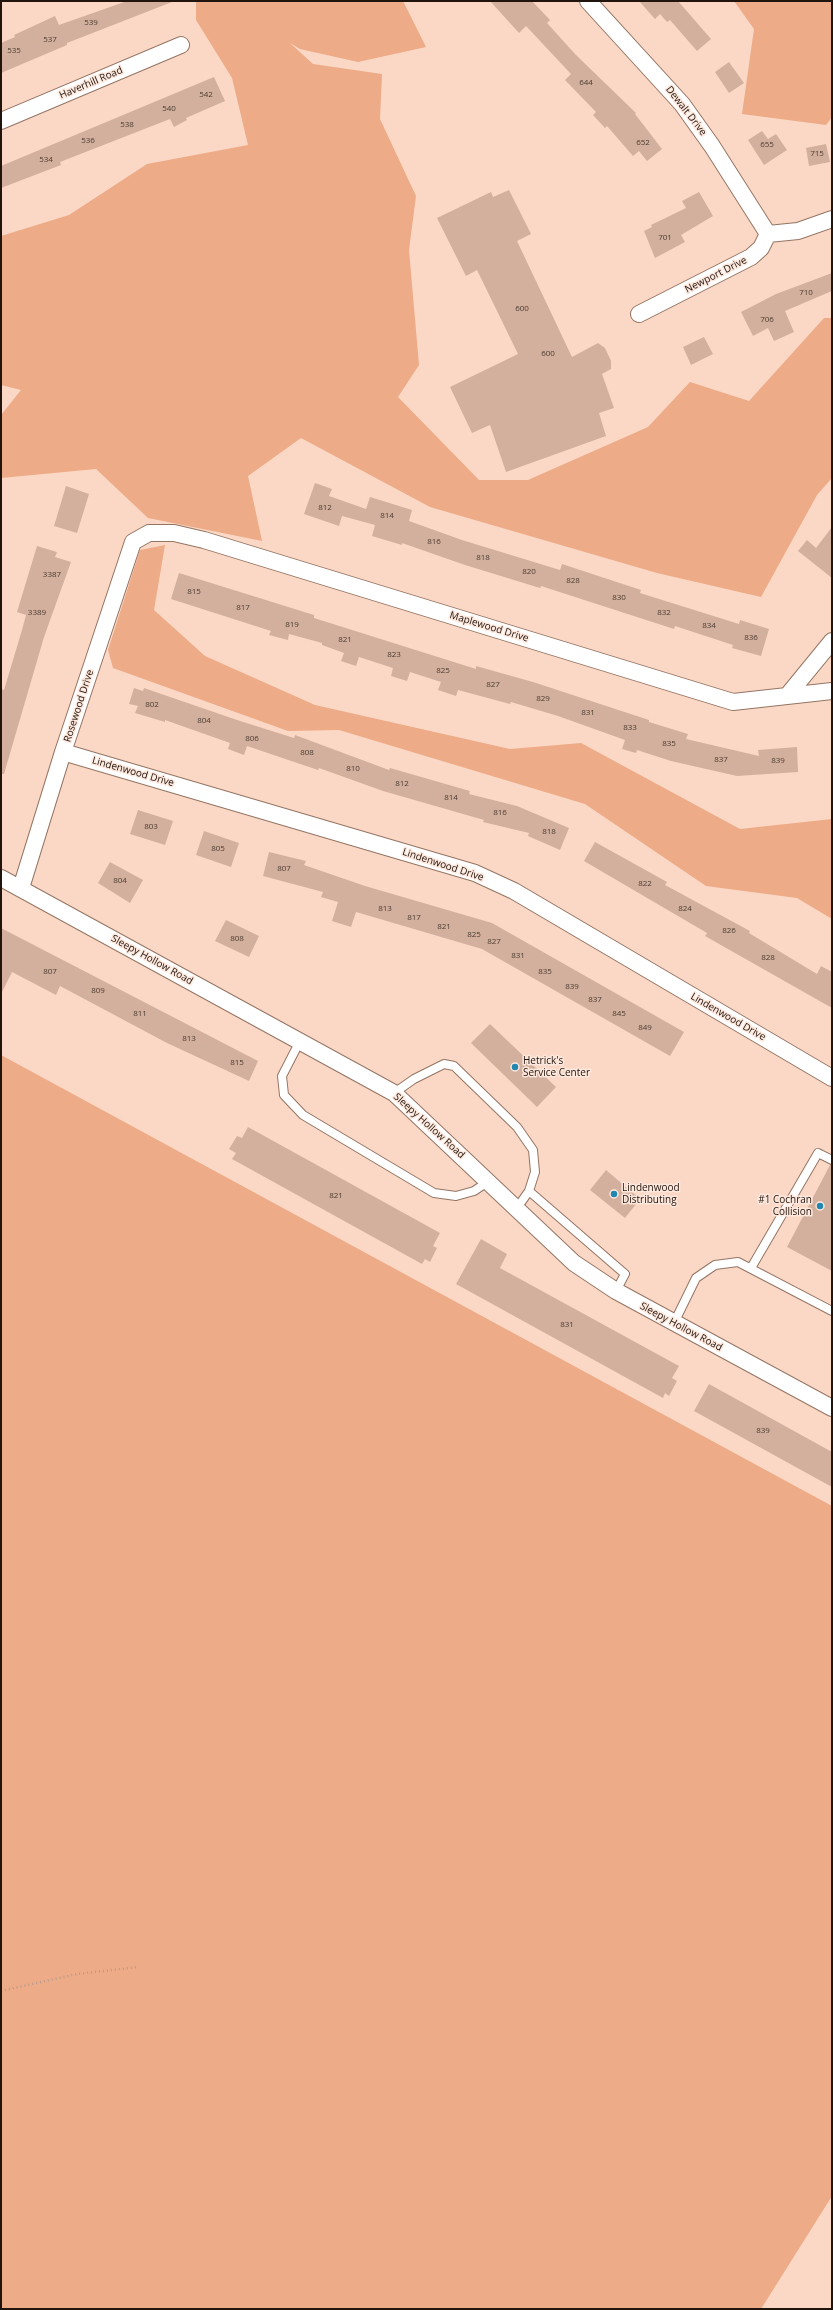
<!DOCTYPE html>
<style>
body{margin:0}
#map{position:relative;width:833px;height:2310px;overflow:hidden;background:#fbd8c5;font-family:"Open Sans",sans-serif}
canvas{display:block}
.frame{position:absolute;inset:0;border:2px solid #20140d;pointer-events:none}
</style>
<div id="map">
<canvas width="833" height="2310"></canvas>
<div class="frame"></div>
</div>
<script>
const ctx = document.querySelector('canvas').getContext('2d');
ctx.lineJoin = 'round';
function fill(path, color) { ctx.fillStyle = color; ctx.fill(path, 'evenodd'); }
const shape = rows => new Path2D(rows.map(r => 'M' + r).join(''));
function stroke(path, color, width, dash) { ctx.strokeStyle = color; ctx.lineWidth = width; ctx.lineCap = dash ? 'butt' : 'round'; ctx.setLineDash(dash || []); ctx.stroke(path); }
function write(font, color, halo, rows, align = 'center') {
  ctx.font = font + ' "Open Sans",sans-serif'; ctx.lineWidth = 3; ctx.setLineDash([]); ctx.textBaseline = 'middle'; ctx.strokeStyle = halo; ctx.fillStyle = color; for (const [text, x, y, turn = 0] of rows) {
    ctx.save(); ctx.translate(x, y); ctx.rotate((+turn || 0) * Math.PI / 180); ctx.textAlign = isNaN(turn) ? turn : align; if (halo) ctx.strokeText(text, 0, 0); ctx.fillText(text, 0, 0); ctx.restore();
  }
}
fill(shape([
 [196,1,403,1,426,47,358,62,300,49,290,43,313,64,382,74,380,119,416,196,409,250,419,365,398,397,479,480,528,480,648,427,690,382,749,401,824,318,832,318,832,478,817,495,761,597,657,573,430,507,301,438,248,476,262,541,148,518,96,469,1,478,1,415,21,390,1,385,1,236,69,215,147,164,248,145,232,78,196,20],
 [734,1,832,1,832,117,826,125,742,114,754,29],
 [165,545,154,610,205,656,315,705,510,749,581,743,740,829,832,819,832,919,797,898,706,886,585,804,339,730,288,731,113,668,108,650,140,550],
 [1,1055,832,1506,832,2196,761,2309,1,2309]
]), '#edab87');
fill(shape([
 [127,1,172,2,67,43,67,45,1,73,1,43,15,37,14,35,55,16,59,25],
 [490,1,532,1,550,20,547,23,576,55,636,113,635,114,662,149,647,161,639,151,633,156,607,126,605,128,593,115,596,112,565,80,571,74,526,26,519,33],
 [639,1,678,1,711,39,697,51,670,20,667,22,660,14,655,19],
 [729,62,744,83,729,93,715,72],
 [214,77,225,101,186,118,187,120,174,127,170,119,60,162,61,165,1,188,1,166],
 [762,131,768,139,776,134,787,150,764,165,748,140],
 [826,144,830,162,809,166,806,148],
 [509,190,531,234,517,241,572,357,598,343,605,348,611,361,611,369,602,374,614,408,599,413,606,436,506,472,490,425,472,433,450,387,518,354,477,270,466,276,437,218,491,192,493,197],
 [699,192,713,216,681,235,685,242,655,258,644,231,652,227,651,225,686,208,682,201],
 [832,273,832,291,785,311,794,332,774,341,768,328,753,336,741,312,776,294],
 [704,337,713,354,691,365,683,347],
 [315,483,332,489,329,496,366,509,370,497,412,510,409,521,462,540,560,570,562,564,641,590,640,593,739,624,740,620,769,629,761,656,732,648,733,645,675,626,674,629,541,586,540,588,465,565,402,543,402,545,372,536,375,525,342,516,339,526,304,514],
 [66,486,89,494,77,533,54,526],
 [832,527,832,578,798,551,807,540,816,548],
 [37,546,57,552,55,557,71,562,44,637,4,774,1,774,1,689,4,690,22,630,26,615,17,612],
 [179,573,314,615,314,618,476,669,476,666,533,682,649,720,649,722,688,734,686,739,759,756,758,750,797,747,798,772,737,776,671,761,637,750,636,753,622,749,625,740,558,716,511,702,510,704,458,690,456,696,438,690,441,682,410,672,407,681,391,676,393,668,359,657,356,666,341,661,344,653,322,645,322,643,289,634,288,640,269,635,271,631,171,599],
 [134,688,143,691,144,688,237,720,294,738,295,735,389,770,390,768,470,791,469,794,517,806,569,828,560,850,528,836,529,833,483,822,484,820,383,791,319,768,318,770,247,746,244,755,228,749,230,743,165,720,165,722,135,713,138,706,129,704],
 [138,810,173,821,165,845,130,834],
 [204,831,239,843,231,867,196,855],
 [595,842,667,882,665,885,750,931,749,933,817,974,821,966,832,972,832,1008,705,936,707,933,584,861],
 [269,852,306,861,304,865,365,886,492,923,684,1032,670,1056,482,949,356,912,351,927,332,921,338,902,321,897,323,892,263,876],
 [110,862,143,880,130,903,98,883],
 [226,920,259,936,249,957,215,941],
 [1,928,258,1061,249,1081,167,1043,60,986,56,995,12,972,1,994],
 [490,1024,556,1087,537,1107,471,1043],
 [248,1127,440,1233,433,1246,437,1248,430,1262,425,1259,422,1264,232,1159,236,1153,229,1149,237,1136,242,1138],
 [830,1165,832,1165,832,1271,787,1247],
 [606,1170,640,1199,625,1218,590,1190],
 [481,1239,507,1254,500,1268,679,1366,672,1378,677,1381,669,1396,665,1393,663,1398,456,1284],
 [709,1384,832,1452,832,1487,694,1411]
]), '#d2b09d');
const lane = shape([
 [300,1041,282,1076,284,1095,303,1115,434,1193,456,1196,474,1191,489,1181],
 [394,1093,414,1079,444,1064,454,1066,517,1127,533,1150,535,1172,529,1191,517,1208],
 [529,1191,625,1274,616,1291],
 [751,1268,818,1153,832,1160],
 [674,1323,696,1278,715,1265,738,1262,832,1311]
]);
const street = shape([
 [588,1,682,104,712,146,768,234],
 [1,121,181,45],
 [639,314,751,257,761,248,768,234,798,231,832,219],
 [787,696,832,641],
 [63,752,475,873,514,891,832,1078],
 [1,878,394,1093,574,1263,616,1291,832,1408],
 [21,888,63,752,133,542,149,533,174,533,204,540,733,702,832,691]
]);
stroke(lane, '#947564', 10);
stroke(street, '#947564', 18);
stroke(shape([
 [1,1991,77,1974,138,1967]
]), '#b89c8d', 2.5, [1, 3]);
stroke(lane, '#fff', 8);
stroke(street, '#fff', 16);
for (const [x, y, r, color] of [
 [515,1067,4,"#2087b0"],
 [614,1194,4,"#2087b0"],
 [820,1206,4,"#2087b0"]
]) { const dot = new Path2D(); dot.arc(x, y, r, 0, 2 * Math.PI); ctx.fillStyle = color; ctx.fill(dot); stroke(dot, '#fee8dd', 1.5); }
write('8px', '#4c3b31', null, [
 ["539",91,23],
 ["537",50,40],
 ["535",14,51],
 ["644",586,83],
 ["542",206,95],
 ["540",169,109],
 ["538",127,125],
 ["536",88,141],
 ["652",643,143],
 ["655",767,145],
 ["715",817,154],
 ["534",46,160],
 ["701",665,238],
 ["710",806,293],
 ["600",522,309],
 ["706",767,320],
 ["600",548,354],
 ["812",325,508],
 ["814",387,516],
 ["816",434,542],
 ["818",483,558],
 ["820",529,572],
 ["3387",52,575],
 ["828",573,581],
 ["815",194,592],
 ["830",619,598],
 ["817",243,608],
 ["3389",37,613],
 ["832",664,613],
 ["819",292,625],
 ["834",709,626],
 ["836",751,638],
 ["821",345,640],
 ["823",394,655],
 ["825",443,671],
 ["827",493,685],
 ["829",543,699],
 ["802",152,705],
 ["831",588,713],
 ["804",204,721],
 ["833",630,728],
 ["806",252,739],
 ["835",669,744],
 ["808",307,753],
 ["837",721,760],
 ["839",778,761],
 ["810",353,769],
 ["812",402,784],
 ["814",451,798],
 ["816",500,813],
 ["803",151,827],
 ["818",549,832],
 ["805",218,849],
 ["807",284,869],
 ["804",120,881],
 ["822",645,884],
 ["813",385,909],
 ["824",685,909],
 ["817",414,918],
 ["821",444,927],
 ["826",729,931],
 ["825",474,935],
 ["808",237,939],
 ["827",494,942],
 ["831",518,956],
 ["828",768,958],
 ["807",50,972],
 ["835",545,972],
 ["839",572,987],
 ["809",98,991],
 ["837",595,1000],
 ["811",140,1014],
 ["845",619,1014],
 ["849",645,1028],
 ["813",189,1039],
 ["815",237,1063],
 ["821",336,1196],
 ["831",567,1325],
 ["839",763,1431]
]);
write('10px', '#20140d', '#fee8dd', [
 ["Haverhill Road",91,83,-23],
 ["Dewalt Drive",686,111,52],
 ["Newport Drive",716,275,-27],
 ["Maplewood Drive",489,627,17],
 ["Rosewood Drive",79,706,-72],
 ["Lindenwood Drive",133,772,16],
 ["Lindenwood Drive",443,865,18],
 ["Sleepy Hollow Road",152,960,29],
 ["Lindenwood Drive",728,1017,30],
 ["Sleepy Hollow Road",429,1126,42],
 ["Sleepy Hollow Road",681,1327,28]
]);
write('10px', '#20140d', '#fee8dd', [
 ["Hetrick's",523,1061],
 ["Service Center",523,1073],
 ["Lindenwood",622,1188],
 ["Distributing",622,1200],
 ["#1 Cochran",812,1200,"right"],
 ["Collision",812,1212,"right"]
], 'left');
</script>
